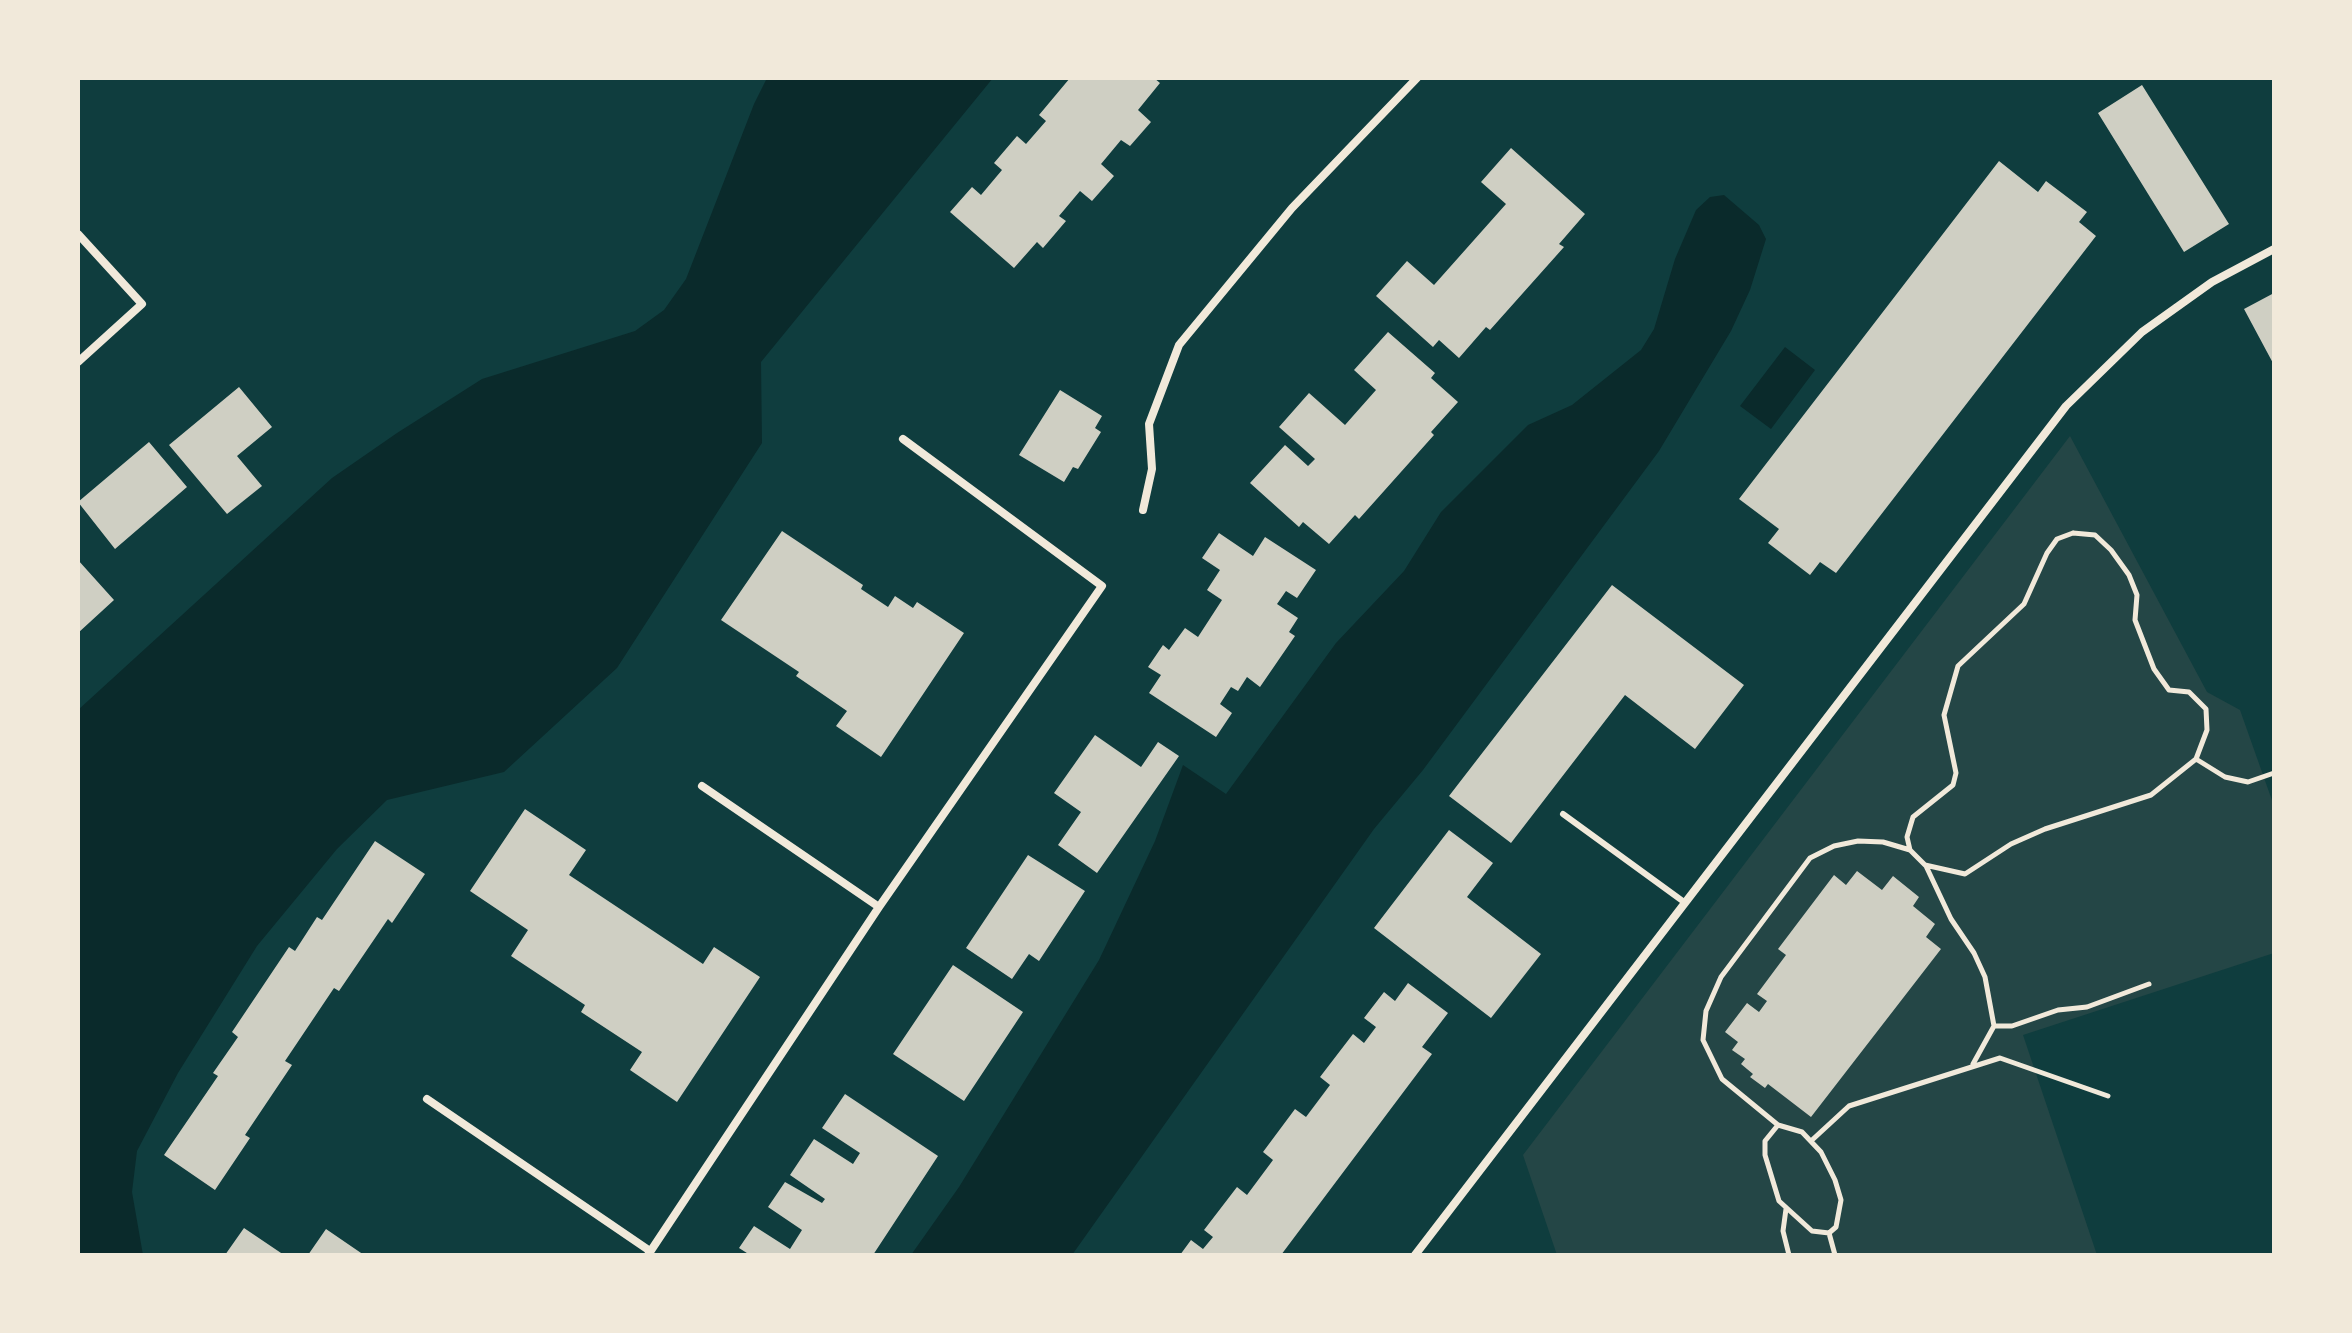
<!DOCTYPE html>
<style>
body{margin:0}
#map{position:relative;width:2352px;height:1333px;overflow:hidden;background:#0f3d3e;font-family:Raleway,sans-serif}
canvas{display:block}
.frame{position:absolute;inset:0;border:80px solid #f1e9da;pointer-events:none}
</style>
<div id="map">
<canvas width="2352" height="1333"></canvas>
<div class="frame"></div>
</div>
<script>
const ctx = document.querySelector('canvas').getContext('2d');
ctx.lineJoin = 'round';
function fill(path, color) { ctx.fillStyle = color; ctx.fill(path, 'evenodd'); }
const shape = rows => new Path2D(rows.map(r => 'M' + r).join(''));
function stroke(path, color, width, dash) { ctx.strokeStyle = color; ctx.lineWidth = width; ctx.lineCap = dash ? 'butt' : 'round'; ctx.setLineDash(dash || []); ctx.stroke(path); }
fill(shape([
 [2070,436,2207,692,2240,710,2274,806,2274,953,2023,1035,2097,1255,1557,1255,1523,1155]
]), '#244646');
fill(shape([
 [767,78,993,78,761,362,762,443,617,668,504,772,387,800,337,849,257,946,178,1073,137,1151,132,1192,143,1255,78,1255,78,710,332,478,397,433,482,379,635,331,664,310,686,279,754,104],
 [1724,195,1759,225,1766,239,1750,290,1731,331,1659,451,1423,770,1374,829,1072,1255,911,1255,959,1187,1099,960,1155,841,1183,765,1226,794,1336,643,1404,571,1441,512,1528,425,1572,405,1641,350,1654,329,1675,259,1696,210,1710,197],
 [1785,347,1815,370,1771,429,1740,406]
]), '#0a2a2b');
fill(shape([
 [1070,78,1154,78,1160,83,1138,110,1151,122,1130,146,1121,140,1101,164,1114,176,1092,201,1080,191,1059,216,1066,221,1043,248,1037,242,1014,268,950,212,972,187,981,195,1002,170,994,163,1017,136,1026,144,1046,121,1039,115],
 [2142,85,2229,224,2184,252,2098,113],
 [1511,148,1585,214,1559,244,1564,247,1490,330,1486,327,1459,358,1439,340,1433,347,1376,296,1407,261,1434,285,1506,204,1481,182],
 [1999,161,2038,192,2046,181,2087,212,2079,222,2096,236,1836,573,1820,562,1810,575,1768,543,1779,529,1739,499],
 [2274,293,2274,365,2244,309],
 [1388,332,1435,373,1431,378,1458,402,1431,432,1434,435,1359,519,1355,515,1329,544,1303,522,1299,527,1250,483,1285,445,1308,466,1315,459,1279,427,1309,393,1345,425,1376,390,1354,370],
 [239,387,272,427,237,456,262,486,227,514,169,445],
 [1060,390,1102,416,1095,428,1101,432,1078,469,1073,467,1064,482,1019,455],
 [149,442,187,487,115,549,78,502],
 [782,531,863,585,861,589,888,607,895,596,913,608,917,602,964,633,881,757,836,726,847,711,796,676,799,672,721,620],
 [1219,533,1253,556,1265,537,1316,570,1297,598,1286,591,1277,604,1298,618,1289,632,1295,636,1260,687,1247,677,1238,691,1231,687,1220,704,1232,713,1216,737,1149,693,1161,675,1148,667,1163,645,1169,650,1185,628,1198,637,1222,600,1207,590,1220,570,1202,558],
 [78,560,114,600,78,633],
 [1612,585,1744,685,1695,749,1625,695,1511,843,1449,796],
 [1095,735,1141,767,1158,742,1179,756,1097,873,1058,845,1081,812,1054,793],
 [525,809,586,850,569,875,703,964,714,947,760,977,677,1102,630,1070,642,1052,581,1012,585,1005,511,956,528,930,470,891],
 [1449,830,1493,863,1467,897,1541,954,1491,1018,1374,928],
 [375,841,425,874,392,923,388,919,339,991,334,988,285,1061,292,1065,245,1135,250,1138,215,1190,164,1155,218,1076,213,1073,238,1037,232,1032,289,947,295,951,317,917,322,920],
 [1028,855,1085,891,1039,961,1029,954,1012,979,966,948],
 [1857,871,1882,890,1893,876,1919,897,1913,906,1935,924,1926,937,1941,949,1811,1117,1768,1084,1765,1088,1750,1077,1753,1074,1741,1064,1745,1059,1732,1050,1738,1042,1725,1032,1747,1003,1759,1012,1767,1001,1757,994,1786,955,1778,949,1834,875,1846,885],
 [953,965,1023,1012,964,1101,893,1054],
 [1408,983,1448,1013,1422,1047,1432,1054,1281,1255,1180,1255,1191,1240,1203,1249,1213,1237,1204,1230,1237,1187,1247,1195,1273,1160,1263,1152,1295,1109,1306,1117,1330,1085,1320,1077,1353,1034,1364,1043,1376,1027,1364,1018,1384,992,1395,1001],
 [845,1094,938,1156,873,1255,750,1255,739,1248,754,1226,790,1249,802,1230,768,1207,785,1182,822,1203,825,1199,790,1175,814,1139,853,1164,860,1153,822,1128],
 [244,1228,284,1255,225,1255],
 [326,1229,364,1255,308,1255]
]), '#cfcfc3');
stroke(shape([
 [2073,533,2095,535,2111,550,2129,575,2137,595,2135,620,2154,669,2169,690,2189,692,2206,709,2207,730,2196,759,2151,795,2045,829,2011,844,1965,874,1925,865,1910,850,1907,837,1913,817,1953,785,1956,773,1944,715,1958,666,2024,604,2047,553,2057,539,2073,533],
 [2196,759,2225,777,2248,782,2274,773],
 [1926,866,1951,919,1974,953,1985,977,1994,1026,2012,1026,2058,1010,2087,1007,2149,984],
 [1973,1064,1994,1026],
 [1778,1125,1765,1141,1765,1155,1779,1201,1812,1231,1829,1233,1836,1227,1841,1200,1835,1180,1821,1152,1802,1132,1778,1125,1722,1079,1703,1040,1706,1011,1721,977,1810,858,1834,846,1858,841,1883,842,1910,850],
 [1811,1141,1849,1106,2000,1058,2108,1096],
 [1786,1209,1783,1231,1789,1255],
 [1829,1233,1835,1255]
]), '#f1e9da', 5);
stroke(shape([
 [1563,814,1684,902]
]), '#f1e9da', 6);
stroke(shape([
 [78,234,142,304,78,362],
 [1143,510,1152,469,1149,424,1179,345,1292,208,1417,78],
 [702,786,879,907],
 [427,1099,650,1251],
 [648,1255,879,907,1102,586,903,439],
 [1415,1255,2066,406,2142,332,2212,282,2274,249]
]), '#f1e9da', 8);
</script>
